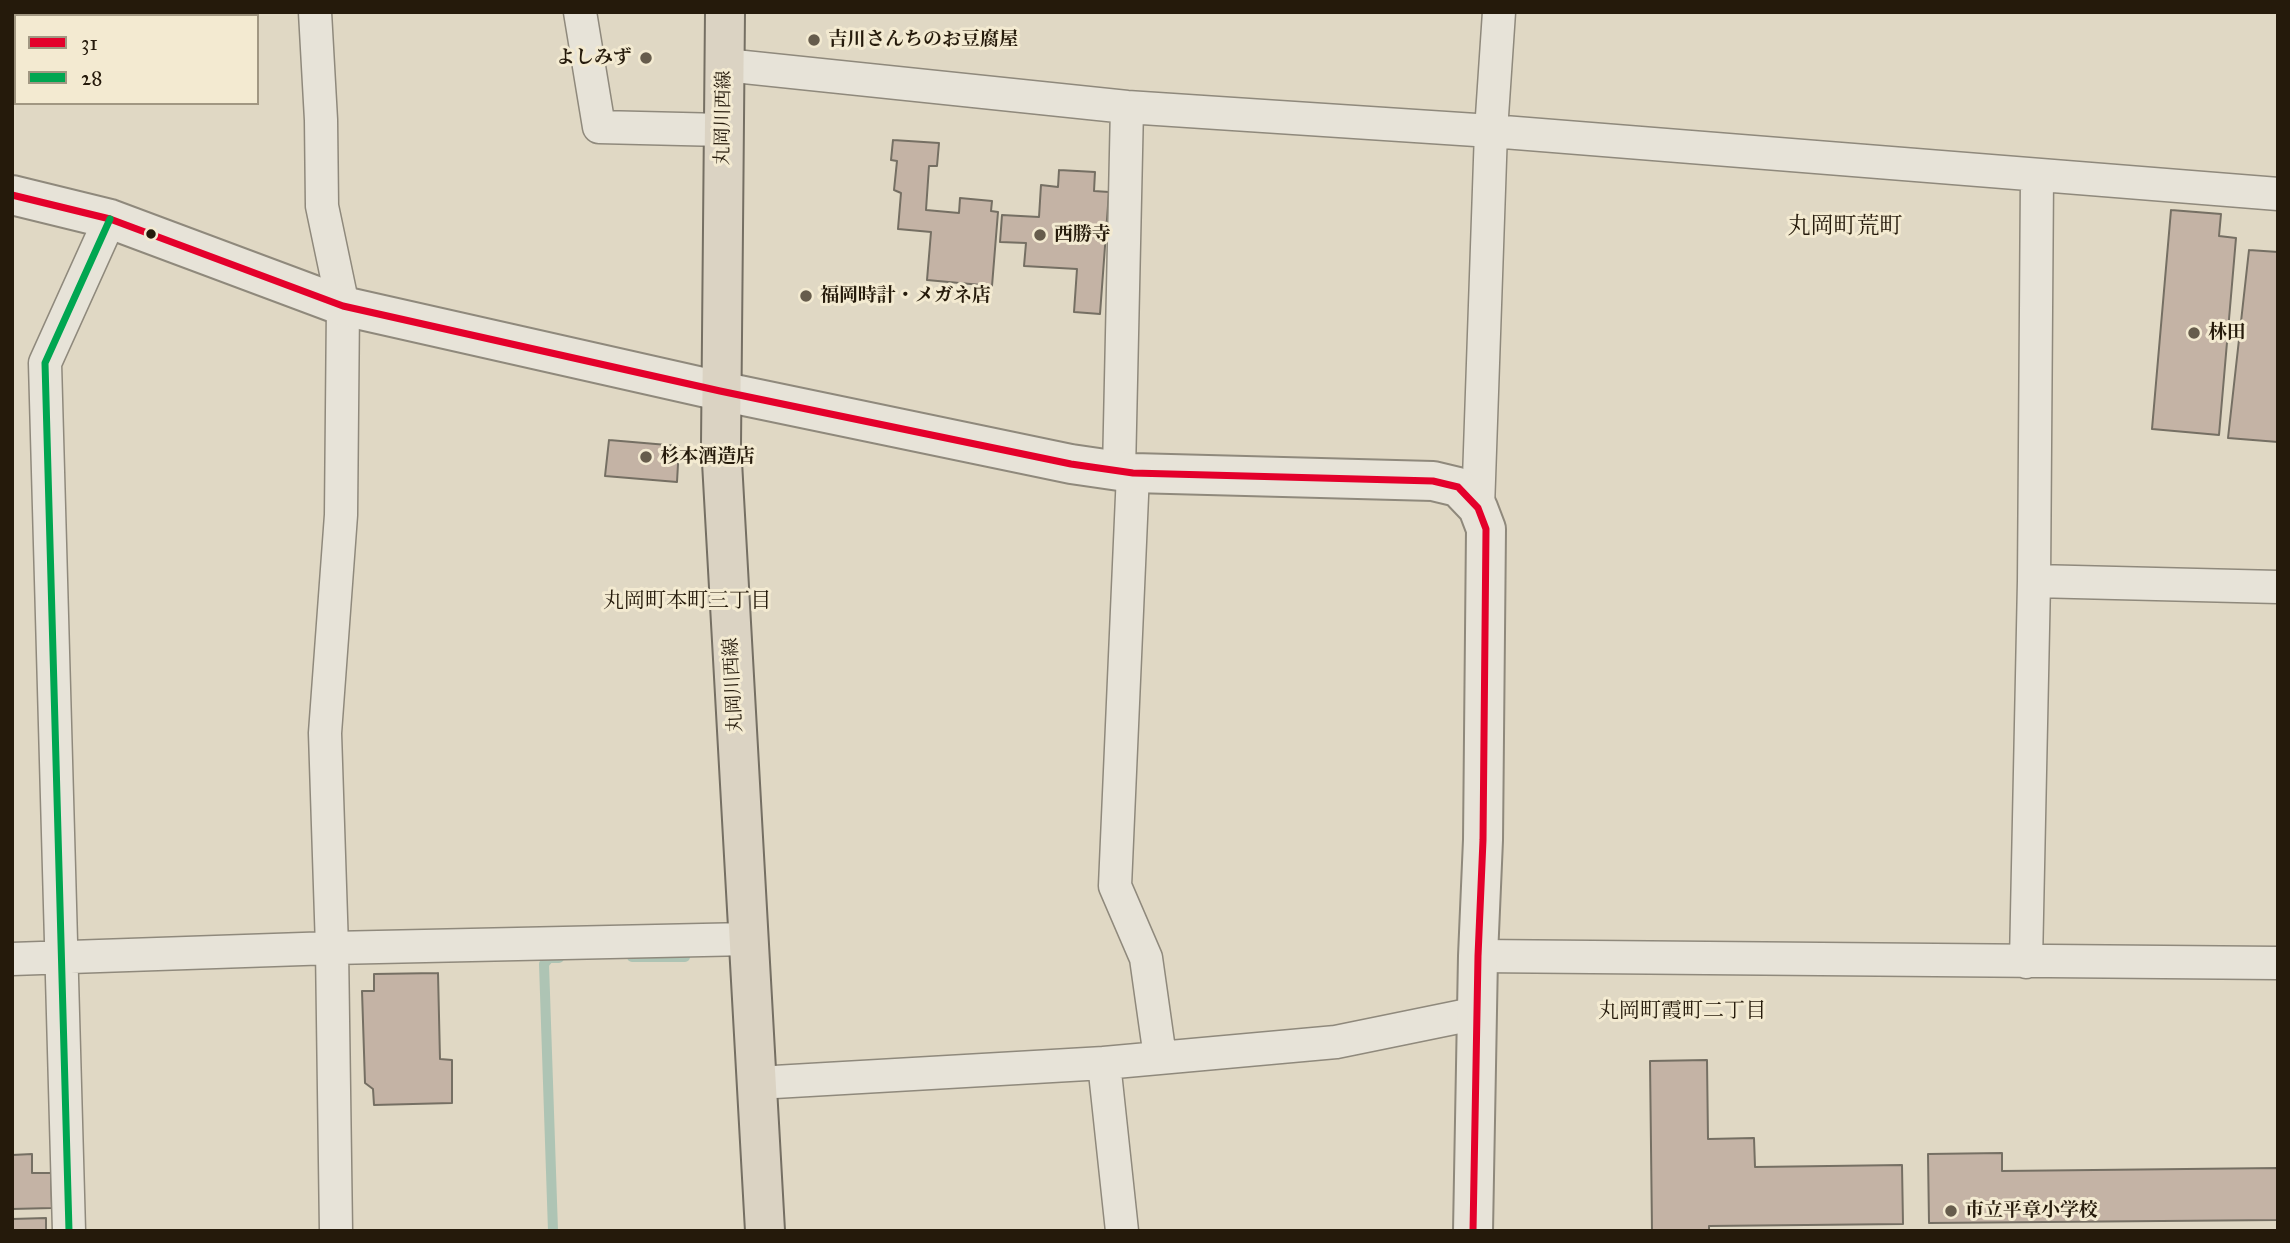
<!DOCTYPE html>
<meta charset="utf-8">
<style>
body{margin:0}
#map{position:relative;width:2290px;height:1243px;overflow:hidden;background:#e0d8c4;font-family:"IM FELL Great Primer",serif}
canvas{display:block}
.frame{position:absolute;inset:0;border:14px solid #251a0b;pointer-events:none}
.legend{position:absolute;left:14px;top:14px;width:245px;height:91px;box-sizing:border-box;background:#f3ead1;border:2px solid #a19782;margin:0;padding:9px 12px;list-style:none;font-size:21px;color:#251a0b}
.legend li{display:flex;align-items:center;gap:14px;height:35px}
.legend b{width:35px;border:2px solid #a19782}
</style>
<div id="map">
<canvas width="2290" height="1243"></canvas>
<div class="frame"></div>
<ul class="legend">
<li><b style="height:9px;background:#e4002b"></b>31</li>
<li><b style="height:9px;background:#00a651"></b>28</li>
</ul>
</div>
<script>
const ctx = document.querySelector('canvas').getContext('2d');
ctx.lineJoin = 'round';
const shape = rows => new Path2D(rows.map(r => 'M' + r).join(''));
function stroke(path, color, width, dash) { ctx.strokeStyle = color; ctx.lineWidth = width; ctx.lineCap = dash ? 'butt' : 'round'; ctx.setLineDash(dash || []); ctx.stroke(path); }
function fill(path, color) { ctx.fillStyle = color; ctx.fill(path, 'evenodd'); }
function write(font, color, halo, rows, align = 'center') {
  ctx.font = font + ' "IM FELL Great Primer","Noto Serif JP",serif'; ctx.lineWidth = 6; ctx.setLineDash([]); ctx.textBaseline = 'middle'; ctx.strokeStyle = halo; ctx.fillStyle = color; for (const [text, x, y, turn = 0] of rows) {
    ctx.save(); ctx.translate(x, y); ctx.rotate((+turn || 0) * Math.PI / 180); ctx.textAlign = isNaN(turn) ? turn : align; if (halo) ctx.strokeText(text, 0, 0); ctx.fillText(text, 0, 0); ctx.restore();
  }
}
stroke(shape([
 [632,957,685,957],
 [553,1231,544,964,549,958,559,958]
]), '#aec4b4', 10);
const building = shape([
 [893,140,939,143,937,166,929,166,926,210,959,213,960,198,992,201,991,211,998,212,992,286,927,280,931,232,898,229,901,193,894,190,897,161,891,160,893,140],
 [1059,170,1095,172,1094,191,1109,192,1100,314,1074,312,1077,269,1024,266,1026,243,1000,242,1002,215,1039,217,1041,185,1058,187,1059,170],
 [2171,210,2221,214,2219,236,2236,238,2219,435,2152,429,2171,210],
 [2249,250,2278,252,2278,442,2228,438,2249,250],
 [609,440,679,446,677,482,605,476,609,440],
 [438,973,440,1059,452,1060,452,1103,374,1105,373,1089,365,1083,362,991,374,991,374,974,438,973],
 [1707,1060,1708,1139,1754,1138,1755,1167,1902,1165,1903,1224,1709,1226,1709,1231,1652,1231,1650,1061,1707,1060],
 [2002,1153,2002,1171,2278,1168,2278,1220,1929,1223,1928,1154,2002,1153],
 [32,1154,32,1173,51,1173,52,1208,12,1209,12,1155,32,1154],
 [46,1218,46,1231,12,1231,12,1219,46,1218]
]);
fill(building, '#c4b3a5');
stroke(building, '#756f63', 2);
const minor = shape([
 [315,12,321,120,322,206,343,306,341,515,325,733,332,948,336,1231],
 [580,12,599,127,723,130],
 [725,65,1127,107,1491,131,2278,194],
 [1119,471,1127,107],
 [1133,473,1115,886,1146,958,1160,1057],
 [1478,508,1491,131,1499,12],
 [2034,581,2278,587],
 [1478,956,2278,963],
 [12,959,332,948,749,939],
 [2026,962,2034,581,2037,176],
 [1104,1063,1122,1231],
 [757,1083,1104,1063,1336,1042,1478,1013],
 [69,1231,45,363,110,219]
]);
const tertiary = shape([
 [12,195,110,219,343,306,720,391,1071,464,1133,473,1433,481,1458,487,1478,508,1486,529,1483,840,1478,956,1473,1231]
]);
const primary = shape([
 [725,12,721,444,765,1231]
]);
stroke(minor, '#8f897c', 35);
stroke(tertiary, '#8f897c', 42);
stroke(primary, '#756f63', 42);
stroke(minor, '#e7e3d8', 32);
stroke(tertiary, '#e7e3d8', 38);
stroke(primary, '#dbd3c3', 38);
stroke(shape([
 [12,195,110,219,343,306,720,391,1071,464,1133,473,1433,481,1458,487,1478,508,1486,529,1483,840,1478,956,1473,1231]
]), '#e4002b', 7);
stroke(shape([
 [69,1231,45,363,110,219]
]), '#00a651', 7);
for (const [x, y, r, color] of [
 [814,40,7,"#665c4c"],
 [646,58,7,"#665c4c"],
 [151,234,6,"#251a0b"],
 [1040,235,7,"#665c4c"],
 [806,296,7,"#665c4c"],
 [2194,333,7,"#665c4c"],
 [646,457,7,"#665c4c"],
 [1951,1211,7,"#665c4c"]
]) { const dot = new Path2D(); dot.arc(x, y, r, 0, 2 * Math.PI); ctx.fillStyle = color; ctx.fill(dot); stroke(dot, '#f3ead1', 2.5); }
write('bold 19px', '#251a0b', '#f3ead1', [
 ["吉川さんちのお豆腐屋",828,40],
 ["よしみず",632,58,"right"],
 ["西勝寺",1054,235],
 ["福岡時計・メガネ店",820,296],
 ["林田",2208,333],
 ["杉本酒造店",660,457],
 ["市立平章小学校",1965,1211]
], 'left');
write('19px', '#251a0b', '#f3ead1', [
 ["丸岡川西線",724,118,-89],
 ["丸岡川西線",734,685,-93]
]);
write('21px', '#251a0b', '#f3ead1', [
 ["丸岡町本町三丁目",687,602],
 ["丸岡町霞町二丁目",1682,1012]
]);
write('23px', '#251a0b', '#f3ead1', [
 ["丸岡町荒町",1845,227]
]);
</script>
